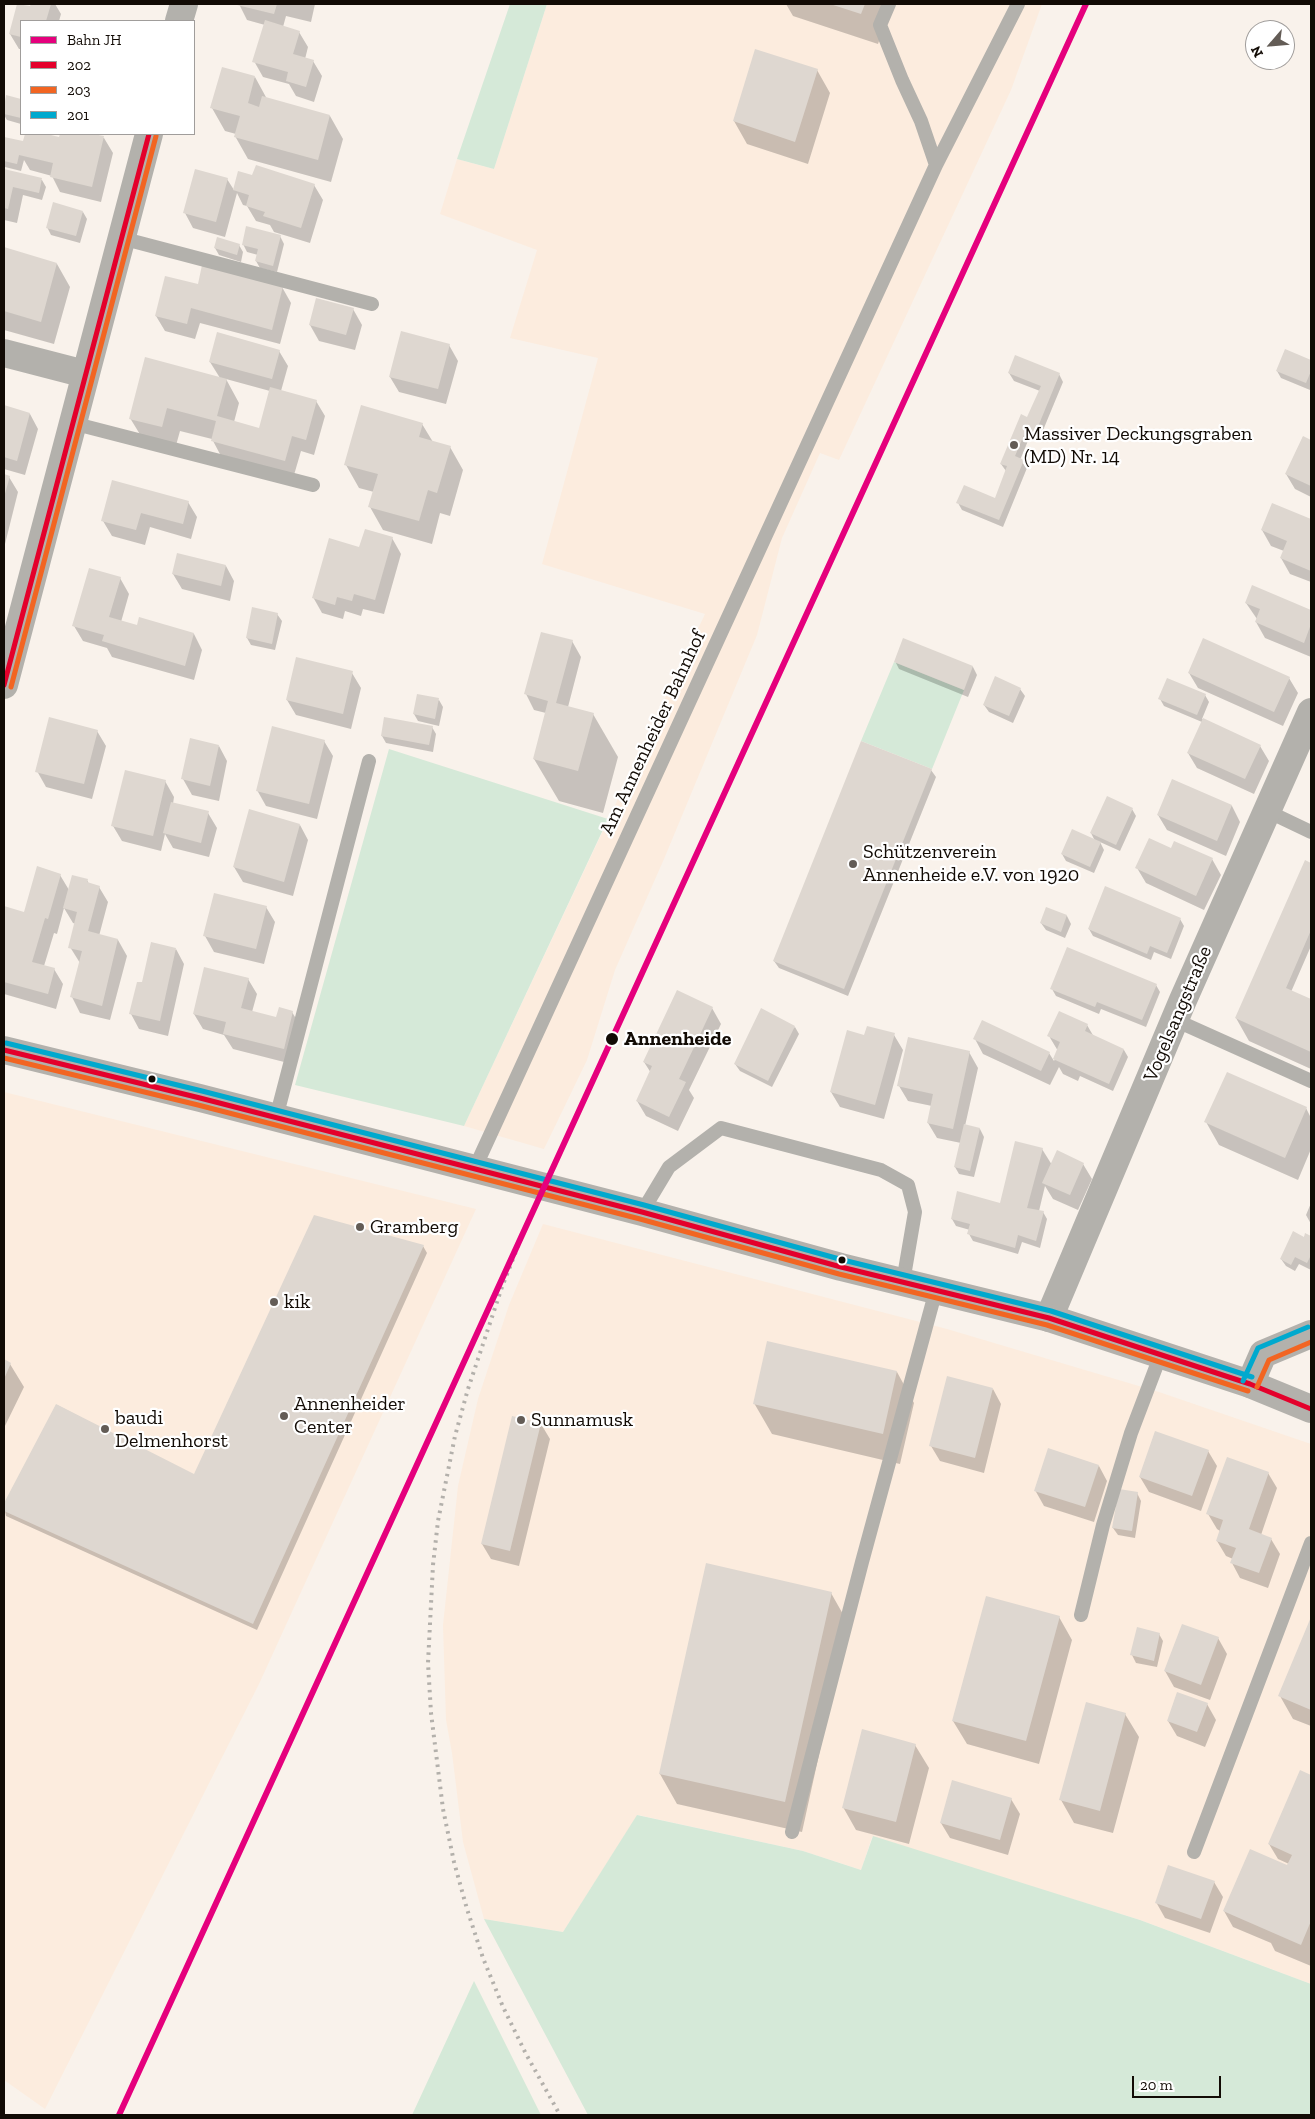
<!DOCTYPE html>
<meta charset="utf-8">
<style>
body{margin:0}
#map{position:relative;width:1315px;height:2119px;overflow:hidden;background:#f9f2eb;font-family:"Zilla Slab",serif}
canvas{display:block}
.frame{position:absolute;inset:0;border:5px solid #120b05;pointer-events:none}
.legend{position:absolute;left:20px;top:20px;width:175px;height:115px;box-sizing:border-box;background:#fff;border:1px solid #a09d9b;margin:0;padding:6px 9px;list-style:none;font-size:15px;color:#120b05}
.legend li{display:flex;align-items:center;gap:10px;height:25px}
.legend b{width:25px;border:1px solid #a09d9b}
.north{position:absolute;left:1245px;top:20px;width:50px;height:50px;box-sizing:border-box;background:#fff;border:1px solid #a09d9b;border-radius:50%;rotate:243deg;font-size:14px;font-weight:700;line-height:20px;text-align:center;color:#120b05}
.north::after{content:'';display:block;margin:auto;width:18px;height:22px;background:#635c56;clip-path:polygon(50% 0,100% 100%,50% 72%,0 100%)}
.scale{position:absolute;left:1132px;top:2076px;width:89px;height:22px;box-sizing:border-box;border:2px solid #120b05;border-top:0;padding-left:6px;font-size:15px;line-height:18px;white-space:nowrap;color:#120b05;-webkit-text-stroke:4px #fff;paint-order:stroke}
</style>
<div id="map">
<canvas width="1315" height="2119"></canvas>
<div class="frame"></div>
<ul class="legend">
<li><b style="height:6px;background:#e5007d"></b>Bahn JH</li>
<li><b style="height:6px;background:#e4002b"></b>202</li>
<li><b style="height:6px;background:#f26522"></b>203</li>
<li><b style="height:6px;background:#00a9ce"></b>201</li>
</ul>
<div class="north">N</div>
<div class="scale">20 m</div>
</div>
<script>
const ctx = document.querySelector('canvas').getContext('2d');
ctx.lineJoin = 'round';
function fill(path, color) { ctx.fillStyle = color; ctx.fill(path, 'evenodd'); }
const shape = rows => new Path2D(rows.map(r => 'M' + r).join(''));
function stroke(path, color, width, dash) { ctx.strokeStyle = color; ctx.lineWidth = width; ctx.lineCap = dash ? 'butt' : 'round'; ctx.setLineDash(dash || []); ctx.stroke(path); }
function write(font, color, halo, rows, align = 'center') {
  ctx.font = font + ' "Zilla Slab",serif'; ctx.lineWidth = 4.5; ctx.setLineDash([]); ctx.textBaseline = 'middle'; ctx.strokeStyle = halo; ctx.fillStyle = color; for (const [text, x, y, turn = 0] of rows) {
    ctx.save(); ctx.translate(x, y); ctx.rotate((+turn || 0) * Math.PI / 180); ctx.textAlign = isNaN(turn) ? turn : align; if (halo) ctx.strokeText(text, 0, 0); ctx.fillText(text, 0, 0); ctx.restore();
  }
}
fill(shape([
 [547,4,1042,4,1011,90,839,460,820,453,782,538,757,635,664,859,615,970,587,1060,544,1149,464,1126,705,614,542,564,598,358,510,338,537,250,440,214,457,159,494,169],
 [4,1092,476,1209,259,1684,45,2109,4,2080],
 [543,1224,947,1329,1159,1392,1311,1444,1311,1984,1140,1920,872,1837,861,1870,803,1851,638,1815,563,1932,484,1919,463,1842,452,1753,446,1720,443,1625,458,1486,478,1399,509,1305]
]), '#fcecde');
fill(shape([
 [510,4,547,4,494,169,457,159],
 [894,662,964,690,932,769,861,741],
 [389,749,608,819,464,1126,295,1085],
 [637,1815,803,1851,861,1870,873,1836,1140,1920,1311,1984,1311,2115,588,2115,484,1919,563,1932],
 [474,1981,541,2115,412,2115]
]), '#d5e9d8');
fill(shape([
 [32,4,55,4,61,14,59,21,21,21,21,49,19,49,10,34,31,8],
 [239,4,315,4,311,22,286,16,283,27,299,32,308,47,305,59,313,61,322,76,314,102,296,96,289,84,263,77,254,61,265,25,247,20],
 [786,4,892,4,878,44,793,16],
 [817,70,830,93,808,164,747,144,734,121],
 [255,77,267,99,330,116,343,139,331,182,248,159,235,136,236,134,225,131,212,108],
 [6,97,21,101,21,124,7,120,4,115],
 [26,134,41,134,60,138,61,134,88,134,104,138,113,153,101,202,60,192,52,176,30,170,24,160,21,171,5,167,5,171,42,180,46,187,42,200,23,195,17,223,4,220,4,138,24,143],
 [239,172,253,177,314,185,323,200,310,243,274,232,270,225,256,221,247,206,243,205,237,193,225,237,193,228,185,213,227,179,234,190],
 [83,212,87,219,80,243,51,235,47,227],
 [280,236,284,244,277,272,260,268,256,261,258,255,247,252,243,244],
 [239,245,243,252,241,262,219,255,215,248],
 [4,248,57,264,70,287,54,344,4,330],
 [199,286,282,287,291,303,280,344,200,323,195,339,165,331,156,316],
 [353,309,362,325,355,350,319,341,310,325],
 [449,345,458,361,446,404,399,392,390,377],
 [1286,350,1311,362,1310,390,1281,378,1277,371],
 [279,351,288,366,281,391,316,401,325,416,314,455,301,451,294,475,221,456,212,439,180,431,175,449,144,441,130,418,220,378,210,362],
 [226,379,270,391,260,429,234,422,239,403],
 [1009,373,1059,374,1063,382,1039,440,1030,436,1020,460,1027,468,1003,527,962,510,958,503,996,500,1006,471,1001,464,1028,419,1040,391,1014,381],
 [4,407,30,414,38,429,25,475,4,469],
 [422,424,433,442,450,447,463,470,450,516,440,513,432,544,383,530,370,507,374,492,359,488,346,465],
 [1303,437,1311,441,1311,497,1295,489,1286,474],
 [4,475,9,477,18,492,4,548],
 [188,502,197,517,191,539,150,527,145,545,112,536,103,521],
 [1273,504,1311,520,1311,582,1290,574,1281,558,1284,551,1271,546,1262,530],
 [392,538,401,554,384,614,363,609,361,616,345,611,343,619,322,613,313,597,360,548],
 [226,566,234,581,230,601,182,589,173,574],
 [120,578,129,594,121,622,138,627,140,619,194,634,202,650,194,680,112,657,107,648,83,641,74,626],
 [1253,587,1311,611,1311,657,1265,638,1256,622,1257,619,1246,603],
 [277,614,282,621,275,650,251,645,247,638],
 [903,640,973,667,977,675,968,697,899,669,895,661],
 [572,641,581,657,568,707,593,714,618,757,603,813,559,801,534,759,546,713,534,710,526,694],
 [352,673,361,688,351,729,296,715,287,700],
 [1189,673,1289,678,1298,693,1283,726,1198,688],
 [1020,689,1025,696,1013,723,989,712,984,705],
 [1205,695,1209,702,1202,719,1260,746,1269,761,1254,794,1197,768,1188,753,1202,722,1164,706,1160,699],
 [439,700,443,707,439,726,418,721,414,714],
 [432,727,436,734,433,752,386,743,382,736],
 [97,731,106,746,92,799,46,787,37,771],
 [324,741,333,756,317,819,266,806,257,790],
 [219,746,227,761,219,801,192,795,183,779],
 [931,770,936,777,848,996,779,968,774,961],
 [1173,780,1232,806,1240,822,1226,856,1167,830,1158,815],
 [165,781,174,797,173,804,208,813,217,828,209,857,173,848,165,834,161,851,122,841,113,826],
 [1132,809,1136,816,1120,851,1100,842,1104,850,1094,873,1066,861,1062,854,1095,841,1091,833],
 [300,825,308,840,293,896,243,882,234,867],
 [1172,849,1212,859,1221,875,1204,910,1146,883,1137,868],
 [1305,862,1311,865,1311,946,1291,992,1311,1001,1311,1069,1249,1041,1236,1018],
 [60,875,69,890,87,880,89,884,99,887,108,902,99,936,118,940,127,956,110,1020,80,1013,72,997,80,963,70,947,76,924,73,923,64,908,57,934,54,933,44,966,54,969,63,984,56,1009,4,994,5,908,25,914],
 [266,907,275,922,264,964,214,952,205,936],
 [1047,908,1067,916,1071,924,1065,938,1046,930,1041,923],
 [1180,919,1184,926,1171,959,1154,952,1151,960,1093,936,1089,929],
 [176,949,184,964,168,1036,139,1029,131,1014,143,984],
 [248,979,257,994,252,1012,277,1018,292,1012,301,1027,292,1064,233,1049,224,1035,203,1029,194,1014],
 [1156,985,1160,992,1146,1027,1101,1009,1099,1014,1056,996,1052,989],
 [712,1008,721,1024,689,1090,694,1098,678,1131,646,1116,637,1101,651,1073,644,1062],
 [1087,1025,1094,1037,1124,1050,1128,1057,1113,1091,1080,1076,1078,1081,1063,1074,1059,1067,1050,1085,983,1054,975,1039,1049,1053,1054,1061,1058,1051,1049,1036],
 [795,1027,799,1034,772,1087,740,1071,735,1064],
 [894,1035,903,1050,884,1119,840,1107,831,1092,865,1037],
 [969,1052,978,1068,965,1126,980,1129,984,1137,974,1177,959,1174,955,1167,961,1143,937,1138,928,1123,932,1106,908,1101,899,1086],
 [1306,1108,1311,1118,1311,1149,1298,1180,1219,1145,1206,1122],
 [1042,1149,1052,1165,1083,1164,1092,1179,1078,1210,1053,1199,1045,1186,1039,1211,1043,1212,1047,1219,1040,1248,1022,1242,1018,1254,973,1241,969,1234,970,1230,956,1226,952,1219,1001,1204],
 [1311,1203,1311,1224,1306,1215],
 [1306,1235,1311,1237,1311,1270,1299,1264,1295,1271,1286,1266,1281,1259],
 [423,1246,427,1253,257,1630,6,1516,4,1506,57,1405,194,1476],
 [4,1361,10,1364,24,1387,4,1428],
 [897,1372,914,1403,900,1464,772,1434,754,1403],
 [993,1389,1001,1404,984,1473,940,1461,931,1446],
 [541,1424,550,1439,519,1566,491,1559,482,1544],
 [1208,1451,1217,1466,1201,1511,1149,1492,1140,1477],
 [1099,1466,1107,1481,1094,1522,1044,1506,1035,1490],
 [1268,1473,1277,1488,1261,1535,1271,1539,1280,1554,1268,1588,1240,1578,1232,1563,1233,1559,1226,1556,1217,1541,1220,1531,1217,1529,1208,1514],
 [1137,1493,1141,1501,1135,1538,1118,1535,1113,1528],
 [831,1593,848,1623,802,1832,677,1804,660,1774],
 [1059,1617,1072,1640,1039,1764,967,1744,953,1721],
 [1311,1621,1311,1726,1293,1719,1280,1696],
 [1159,1634,1163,1641,1157,1667,1136,1663,1132,1655],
 [1218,1638,1227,1654,1210,1700,1174,1687,1165,1671],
 [1207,1704,1216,1720,1205,1747,1177,1736,1168,1721],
 [1125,1714,1139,1737,1113,1833,1074,1823,1061,1800],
 [915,1745,929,1768,909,1844,856,1830,843,1807],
 [1300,1772,1311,1777,1311,1966,1275,1951,1271,1943,1233,1927,1224,1911,1289,1864,1278,1859,1269,1844],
 [1011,1799,1020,1814,1008,1855,950,1838,941,1823],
 [1214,1882,1223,1897,1210,1933,1165,1918,1156,1902]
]), '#0003');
fill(shape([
 [17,4,30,6,31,4,51,4,46,21,21,21,21,37,9,34],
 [238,4,277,4,274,14,237,5],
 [830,4,865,4,861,14],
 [265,20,300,31,293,54,314,60,306,87,286,81,288,72,252,62],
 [755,49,818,69,795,142,733,121],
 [222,67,255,76,248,103,259,107,262,96,330,115,318,160,234,137,240,116,210,108],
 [6,95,21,99,21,118,4,114],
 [25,134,47,134,59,137,60,134,93,134,104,136,92,187,50,177,53,163,19,155,17,164,4,161,4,137,23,141],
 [256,165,315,184,301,228,263,216,265,212,246,206,249,195,233,190,238,171,252,175],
 [4,169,42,178,39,193,13,187,8,209,4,208],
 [195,169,228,178,216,222,183,213],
 [53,202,83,211,76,236,46,228],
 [246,226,281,235,273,266,255,261,258,249,242,245],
 [217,237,240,244,237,255,214,248],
 [4,247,57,263,41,322,4,311],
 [202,265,283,286,272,330,191,308,187,324,155,316,165,276,198,284],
 [316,298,354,308,346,335,309,325],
 [401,331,450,344,438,389,389,377],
 [217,332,280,350,272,379,209,362],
 [1285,349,1311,360,1311,371,1306,383,1276,371],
 [1015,355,1060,373,1035,434,1026,430,1015,456,1024,460,999,520,956,503,964,485,995,498,1007,466,1000,464,1021,414,1027,417,1041,386,1008,373],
 [145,357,227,379,217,416,259,428,270,387,317,400,306,440,292,436,285,461,211,441,216,421,167,408,162,427,129,419],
 [4,405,30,413,17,461,4,457],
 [361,405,423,423,419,437,451,446,437,493,428,490,419,521,368,507,378,474,344,465],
 [1303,436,1311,440,1311,486,1285,474],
 [4,474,10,476,4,497],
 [112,480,189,501,183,524,141,513,136,530,101,521],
 [1272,503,1311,519,1311,571,1280,558,1287,541,1261,530],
 [365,529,393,537,375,600,354,594,352,601,337,597,335,605,312,598,329,538,359,547],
 [177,553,226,565,221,586,172,574],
 [89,568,121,577,109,617,137,625,139,617,194,633,185,666,102,641,104,635,72,626],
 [1252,585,1311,610,1311,624,1304,643,1255,622,1260,609,1245,603],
 [252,607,278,613,272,644,246,638],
 [541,632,573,640,556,703,594,713,578,771,533,759,548,701,524,694],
 [903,638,973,666,964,690,894,662],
 [1203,638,1290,677,1274,712,1188,673],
 [296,657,353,671,343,714,286,700],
 [995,676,1021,688,1009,716,983,705],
 [1167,678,1206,694,1197,715,1158,699],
 [417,694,439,698,435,719,413,714],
 [49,717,98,730,84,784,35,772],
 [384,717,433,726,429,745,381,736],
 [1203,718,1261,745,1245,779,1187,753],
 [272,726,325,740,309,804,256,791],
 [190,738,219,745,210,786,181,779],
 [861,741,932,769,844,989,773,961],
 [125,770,166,780,153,836,111,826],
 [1172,779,1232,805,1217,841,1157,815],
 [1107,796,1133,808,1116,845,1090,833],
 [171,802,209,811,201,843,163,833],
 [249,809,300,824,284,882,233,867],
 [1072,829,1101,842,1090,867,1061,854],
 [1149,838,1171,848,1174,841,1213,858,1196,896,1135,868],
 [1305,860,1311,863,1311,930,1286,988,1311,999,1311,1052,1235,1018],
 [37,866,61,874,48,919,45,918,32,962,55,968,48,994,4,982,4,906,24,912],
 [72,875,88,879,87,882,100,886,88,931,118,939,102,1006,70,997,82,951,68,948,77,912,63,908],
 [1105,886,1181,918,1167,953,1150,946,1147,954,1088,929],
 [214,893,267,906,256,949,203,936],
 [1046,907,1067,915,1061,932,1040,923],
 [151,942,176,948,160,1021,129,1014,137,982,142,982],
 [1067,947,1157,984,1142,1020,1097,1002,1095,1007,1050,989],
 [204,967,249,978,241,1008,276,1017,279,1007,293,1011,284,1049,223,1034,226,1022,193,1014],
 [677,990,713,1007,679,1079,686,1082,669,1117,636,1101,652,1066,643,1062],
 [761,1008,795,1026,768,1081,734,1064],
 [1059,1011,1088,1024,1085,1031,1124,1049,1109,1084,1053,1059,1060,1042,1047,1036],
 [982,1020,1050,1052,1041,1071,973,1039],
 [867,1026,895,1033,875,1105,830,1092,847,1030,864,1035],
 [908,1037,970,1051,953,1129,927,1123,933,1094,897,1086],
 [1227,1072,1307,1107,1285,1158,1204,1122],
 [964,1124,980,1128,970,1171,954,1167],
 [1015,1141,1043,1148,1027,1208,1044,1211,1036,1241,1018,1235,1015,1248,967,1234,970,1224,951,1219,957,1191,1000,1203],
 [1057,1150,1084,1163,1070,1195,1042,1183],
 [314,1215,424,1245,253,1624,4,1511,4,1503,56,1404,194,1474],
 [1293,1231,1304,1237,1305,1233,1311,1236,1311,1255,1307,1263,1295,1257,1291,1265,1280,1259],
 [767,1341,897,1371,883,1434,753,1404],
 [4,1359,11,1363,4,1379],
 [947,1376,993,1388,975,1458,929,1446],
 [512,1416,541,1423,510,1551,481,1544],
 [1155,1431,1209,1450,1192,1496,1139,1477],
 [1048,1448,1099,1465,1085,1507,1034,1491],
 [1227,1457,1269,1472,1249,1529,1272,1538,1259,1573,1230,1563,1236,1548,1216,1541,1223,1520,1206,1514],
 [1119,1489,1138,1492,1132,1531,1112,1528],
 [706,1563,832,1592,785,1802,659,1774],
 [986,1596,1060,1616,1026,1741,952,1721],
 [1311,1617,1311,1710,1278,1696],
 [1182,1624,1219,1637,1201,1685,1164,1671],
 [1137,1627,1160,1633,1154,1661,1130,1655],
 [1177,1692,1208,1703,1197,1732,1167,1721],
 [1086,1702,1126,1713,1100,1811,1059,1800],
 [862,1729,916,1744,896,1822,842,1808],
 [1300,1770,1311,1775,1311,1921,1301,1945,1223,1911,1250,1849,1287,1865,1292,1855,1268,1844],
 [952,1780,1012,1798,1000,1840,940,1823],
 [1168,1865,1215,1881,1201,1919,1155,1903]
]), '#ded7d0');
stroke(shape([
 [889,4,880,25,902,80,921,121,936,165],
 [121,238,372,304],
 [72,423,313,485],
 [1267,811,1311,832],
 [1175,1020,1311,1081],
 [276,1118,369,761],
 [474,1170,936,165,1018,4],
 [642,1212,669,1167,721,1128,881,1170,908,1185,915,1212,903,1282],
 [1081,1615,1103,1525,1131,1433,1161,1354],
 [792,1832,862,1562,936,1290],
 [1194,1852,1311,1543]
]), '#b3b1ac', 14);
stroke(shape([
 [179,21,184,4],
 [4,353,85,374],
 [4,685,149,134],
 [1049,1318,1183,1000,1311,712],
 [1250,1384,1263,1354,1311,1334]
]), '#b3b1ac', 28);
stroke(shape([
 [4,1050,200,1098,642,1212,841,1267,1049,1318,1250,1384,1311,1409]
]), '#b3b1ac', 28);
stroke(shape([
 [524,1231,502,1287,468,1389,455,1436,438,1521,433,1565,428,1663,431,1713,443,1809,454,1862,467,1909,483,1958,503,2007,526,2054,560,2115]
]), '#b3b0ab', 4, [2.5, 5]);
stroke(shape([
 [4,685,149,134],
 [4,1050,200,1098,642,1212,841,1267,1049,1318,1250,1384,1311,1409]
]), '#e4002b', 5);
stroke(shape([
 [11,687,156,136],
 [4,1058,198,1105,640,1219,839,1274,1047,1325,1248,1391],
 [1257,1387,1269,1360,1311,1342]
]), '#f26522', 5);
stroke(shape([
 [6,1043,202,1091,644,1205,843,1260,1051,1311,1252,1377],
 [1243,1381,1258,1348,1308,1327]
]), '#00a9ce', 5);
stroke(shape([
 [119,2115,1086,4]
]), '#e5007d', 6);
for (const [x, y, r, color] of [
 [1014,445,5,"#635c56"],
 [853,864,5,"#635c56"],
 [612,1039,7,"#120b05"],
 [152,1079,4.5,"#120b05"],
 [360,1227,5,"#635c56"],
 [842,1260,4.5,"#120b05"],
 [274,1302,5,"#635c56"],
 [284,1416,5,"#635c56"],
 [521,1420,5,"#635c56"],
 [105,1429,5,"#635c56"]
]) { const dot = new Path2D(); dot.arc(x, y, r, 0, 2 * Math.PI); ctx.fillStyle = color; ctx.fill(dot); stroke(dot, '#fff', 2); }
write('20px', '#120b05', '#fff', [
 ["Massiver Deckungsgraben",1024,434],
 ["(MD) Nr. 14",1024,457],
 ["Schützenverein",863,852],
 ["Annenheide e.V. von 1920",863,875],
 ["Gramberg",370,1227],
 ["kik",284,1302],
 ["Annenheider",294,1404],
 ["Center",294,1427],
 ["baudi",115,1418],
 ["Delmenhorst",115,1441],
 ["Sunnamusk",531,1420]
], 'left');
write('20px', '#120b05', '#fff', [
 ["Am Annenheider Bahnhof",653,733,-65],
 ["Vogelsangstraße",1178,1014,-67]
]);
write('bold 20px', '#120b05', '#fff', [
 ["Annenheide",624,1039]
], 'left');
</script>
